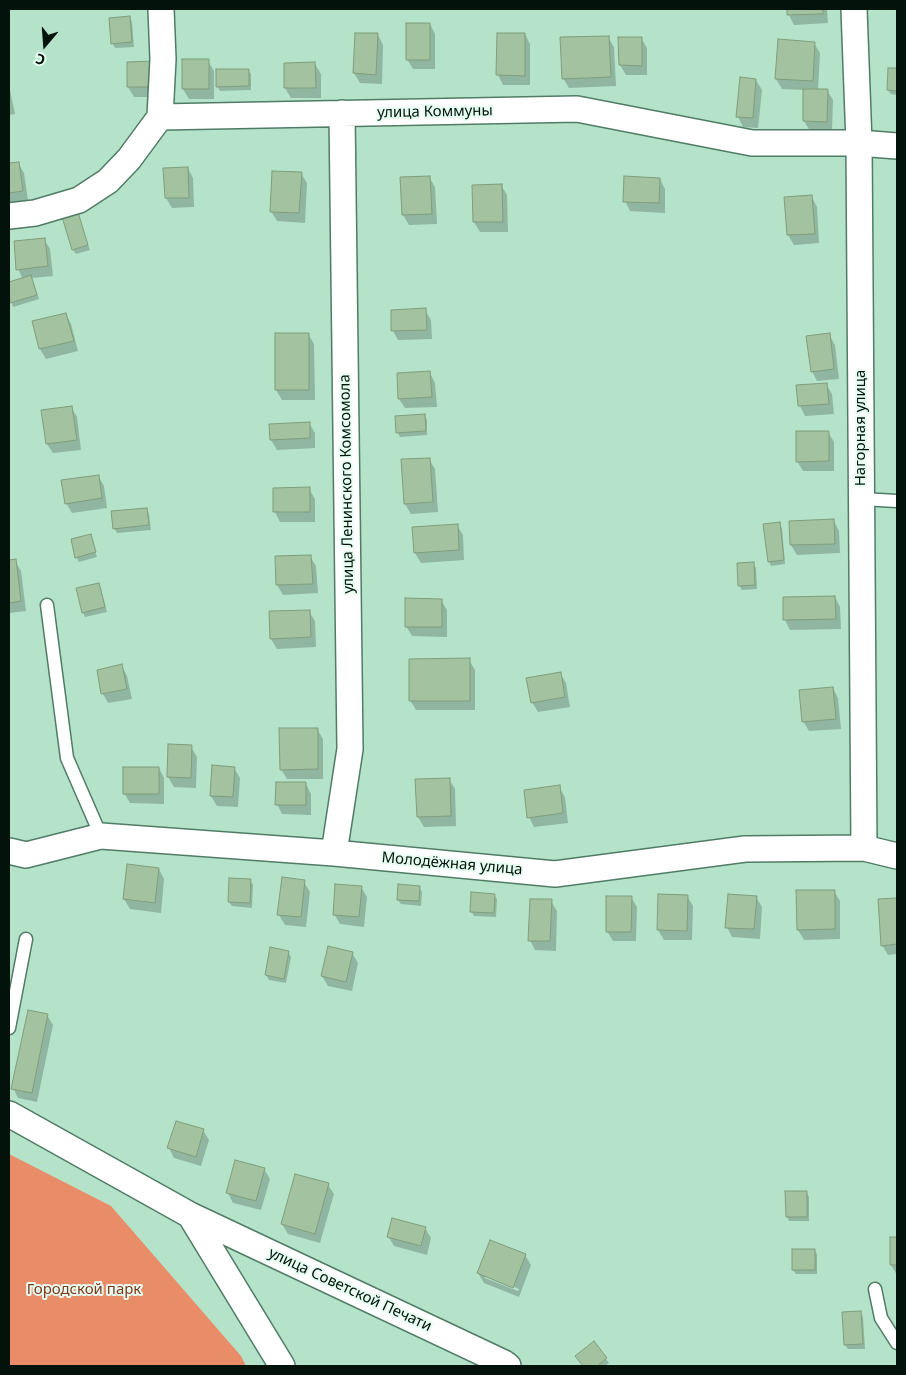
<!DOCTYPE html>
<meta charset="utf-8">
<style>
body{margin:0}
#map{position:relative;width:906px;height:1375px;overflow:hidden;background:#b4e3ca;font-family:"Noto Sans",sans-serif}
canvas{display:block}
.frame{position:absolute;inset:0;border:10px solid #03130b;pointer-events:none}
.north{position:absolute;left:20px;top:20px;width:50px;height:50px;-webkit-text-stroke:4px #e6fef1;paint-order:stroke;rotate:198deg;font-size:14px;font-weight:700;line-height:20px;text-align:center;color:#03130b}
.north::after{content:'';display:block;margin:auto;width:18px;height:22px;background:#03130b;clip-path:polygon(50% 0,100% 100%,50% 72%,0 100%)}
</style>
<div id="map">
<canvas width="906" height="1375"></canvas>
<div class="frame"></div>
<div class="north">С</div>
</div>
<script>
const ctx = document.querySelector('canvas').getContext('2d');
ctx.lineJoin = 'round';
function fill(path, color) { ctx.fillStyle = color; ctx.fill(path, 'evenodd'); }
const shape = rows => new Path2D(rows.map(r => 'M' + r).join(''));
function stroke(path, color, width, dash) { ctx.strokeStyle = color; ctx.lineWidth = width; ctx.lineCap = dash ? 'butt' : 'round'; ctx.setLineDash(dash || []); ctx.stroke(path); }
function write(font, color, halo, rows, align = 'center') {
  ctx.font = font + ' "Noto Sans",sans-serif'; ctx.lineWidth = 4; ctx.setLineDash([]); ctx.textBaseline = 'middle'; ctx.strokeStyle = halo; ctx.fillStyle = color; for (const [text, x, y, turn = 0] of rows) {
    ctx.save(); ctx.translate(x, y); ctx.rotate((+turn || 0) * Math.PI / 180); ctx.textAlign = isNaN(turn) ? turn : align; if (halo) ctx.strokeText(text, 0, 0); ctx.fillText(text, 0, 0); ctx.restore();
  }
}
fill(shape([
 [9,1154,111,1206,241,1356,246,1366,9,1366]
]), '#e98d69');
fill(shape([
 [788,9,827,9,828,23,794,25,789,15],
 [130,17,132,22,134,47,115,48,113,44],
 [430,24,435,34,435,69,413,69,407,59],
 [525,34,530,44,530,85,503,85,498,75],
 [378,35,383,45,382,84,360,83,354,73],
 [608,37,614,47,616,86,569,88,563,78],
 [620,38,641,38,647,48,647,75,626,75,620,65],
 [814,43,820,53,818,90,827,90,833,100,832,131,810,131,804,121,804,90,782,89,776,79],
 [208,61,214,71,214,99,189,99,183,89],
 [128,63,159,97,134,97,128,87],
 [285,64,315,64,321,74,321,98,291,98,285,88],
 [889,69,897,70,897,95,891,94,888,90],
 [248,70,251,74,251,90,220,91,217,86],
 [756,80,762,90,758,128,743,127,738,117],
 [9,85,15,114,9,115],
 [18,163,24,173,28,200,9,204,9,165],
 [188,168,193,178,194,207,172,208,166,198],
 [301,173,307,183,305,223,277,221,271,211],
 [429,177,435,187,437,224,409,225,403,215],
 [660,179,665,189,665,213,630,211,625,201],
 [501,185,507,195,508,232,480,232,474,222,474,186],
 [812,197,817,207,819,243,794,245,788,235],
 [77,214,90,250,76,254,73,250],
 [44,239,50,249,53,276,32,278,39,299,13,307,9,295,9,283,23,279,18,269],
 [425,310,431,320,432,339,398,340,393,331],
 [66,314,71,324,78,351,46,359,40,349,34,322],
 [308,334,314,344,315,400,282,400,276,390],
 [829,335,835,345,839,379,817,381,812,371],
 [430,373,435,383,437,407,405,408,399,399],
 [897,376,897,395,896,393],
 [826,384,832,394,834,414,805,416,800,406],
 [71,407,77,417,81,450,53,453,47,444],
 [424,415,427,420,427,435,400,437,398,433],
 [309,423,315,433,315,448,277,450,271,440],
 [828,432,834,442,834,471,803,471,797,461],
 [429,459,435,469,438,512,411,514,405,504],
 [98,476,104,486,107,508,72,513,66,503],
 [309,489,315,499,315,522,280,522,275,512],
 [147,509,149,514,151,530,117,533,114,528],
 [834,521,839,531,840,553,797,555,791,545],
 [779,524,782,528,785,564,771,566,769,561],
 [457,525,463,535,464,560,421,563,415,553],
 [90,536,97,557,79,562,76,557],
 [310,556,316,566,318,593,283,595,277,585,276,557],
 [15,561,21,571,26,611,9,613,9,562],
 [753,564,756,568,757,589,742,590,739,585],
 [99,584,101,589,107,612,85,617,83,612],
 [835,597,840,607,841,629,790,630,785,620],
 [441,600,447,610,447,637,412,636,406,626],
 [309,611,315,621,316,647,277,649,271,639],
 [469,660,475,670,475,710,416,710,410,700],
 [122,666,127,676,132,699,108,703,103,694],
 [560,673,566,683,570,707,538,712,532,702],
 [833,688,838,698,841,729,809,731,803,721],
 [317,729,323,739,323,779,287,779,281,769],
 [191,747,197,757,196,788,174,787,168,777],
 [159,768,164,778,164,804,130,803,124,793],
 [234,768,240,778,238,807,217,806,211,796],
 [449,779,455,789,456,826,424,827,418,817],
 [306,784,311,794,311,815,282,814,277,804],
 [559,787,565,797,568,823,534,827,529,817],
 [159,869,164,879,161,913,130,909,124,899],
 [250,880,253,885,252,908,232,906,229,902],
 [304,882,310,892,306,927,285,925,279,915],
 [361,887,367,897,364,927,340,924,334,914],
 [419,887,422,892,421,906,401,904,398,900],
 [834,891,840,901,840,939,804,940,798,930],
 [494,895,497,899,496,917,474,916,471,911],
 [687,896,693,906,692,940,664,940,658,930],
 [631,897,637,907,636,941,613,941,607,931],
 [756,897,762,907,760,939,732,937,727,927],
 [897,900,897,954,888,955,882,945,879,901],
 [551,901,557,911,556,951,535,950,530,940],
 [288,952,291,957,286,983,269,980,266,975],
 [352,953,358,963,352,991,328,986,322,976],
 [47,1015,53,1025,37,1102,18,1098,13,1088],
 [203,1130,209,1140,201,1166,174,1158,169,1148],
 [264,1169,270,1179,261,1210,233,1203,228,1193],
 [328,1185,334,1194,320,1243,288,1234,282,1224],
 [806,1192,809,1197,809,1221,789,1221,787,1216],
 [425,1228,431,1238,427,1255,394,1246,388,1236],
 [892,1239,897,1239,897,1275,891,1265],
 [814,1250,817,1254,817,1274,796,1274,793,1270],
 [525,1255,531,1265,519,1297,484,1283,478,1273],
 [485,1275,519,1289,518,1291,485,1278],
 [861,1313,863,1317,865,1349,848,1349,845,1345],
 [594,1343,609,1363,605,1366,584,1366,579,1361]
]), '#0003');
const building = shape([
 [787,9,823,9,823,14,787,15,787,9],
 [130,16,132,42,111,44,109,18,130,16],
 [406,23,430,23,430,60,406,60,406,23],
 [355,33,378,33,376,75,353,73,355,33],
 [497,33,525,33,525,76,496,75,497,33],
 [609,36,611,77,562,79,560,37,609,36],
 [618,37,642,37,642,66,619,65,618,37],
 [778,39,815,42,813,81,775,79,778,39],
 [182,59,209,59,209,89,182,89,182,59],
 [153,61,154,87,127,87,127,62,153,61],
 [315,62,316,88,284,88,284,63,315,62],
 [888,68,897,68,897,91,887,90,888,68],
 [216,69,249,69,249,86,216,87,216,69],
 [740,77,756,79,753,118,736,117,740,77],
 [803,89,828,89,827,122,803,121,803,89],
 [19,162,23,191,9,193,9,163,19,162],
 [188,167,189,198,165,198,163,168,188,167],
 [272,171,302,172,299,213,270,212,272,171],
 [430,176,432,214,402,215,400,177,430,176],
 [624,176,660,178,659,203,623,202,624,176],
 [502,184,503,222,473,222,472,185,502,184],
 [812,195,815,234,787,235,784,197,812,195],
 [78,212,88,245,72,250,62,217,78,212],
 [45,238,48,266,16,270,14,241,45,238],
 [31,275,37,295,10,303,9,282,31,275],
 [426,308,427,330,391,331,391,310,426,308],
 [66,313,74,341,39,349,32,321,66,313],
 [275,333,309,333,309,390,275,390,275,333],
 [830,333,834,369,811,372,806,336,830,333],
 [430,371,432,397,398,399,397,373,430,371],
 [827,383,829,404,798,406,796,385,827,383],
 [72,406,77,440,46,444,41,410,72,406],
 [425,414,426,431,396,433,395,416,425,414],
 [310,422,310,438,270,440,269,424,310,422],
 [796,431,829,431,829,461,796,462,796,431],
 [430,458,433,502,404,504,401,459,430,458],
 [99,475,102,498,65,504,61,480,99,475],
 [310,487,310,512,273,512,273,488,310,487],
 [147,508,149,525,113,529,111,511,147,508],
 [834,519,835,544,790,545,789,521,834,519],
 [780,522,784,560,768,562,763,524,780,522],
 [458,524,459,550,414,553,412,527,458,524],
 [91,534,96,552,75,558,71,539,91,534],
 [311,555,313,584,276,585,275,556,311,555],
 [16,559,21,601,9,603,9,560,16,559],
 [754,562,755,585,738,586,737,563,754,562],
 [99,583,105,607,82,613,76,588,99,583],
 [835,596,836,619,783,620,783,597,835,596],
 [405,598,442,599,442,627,405,627,405,598],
 [310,610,311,637,270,639,269,611,310,610],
 [470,658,470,701,409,701,409,659,470,658],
 [122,664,127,689,101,694,97,670,122,664],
 [561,672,565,697,531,703,526,678,561,672],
 [833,687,836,719,802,722,799,690,833,687],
 [279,728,318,728,318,769,280,770,279,728],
 [168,744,192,745,191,778,167,777,168,744],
 [212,765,235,767,233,797,210,796,212,765],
 [123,767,159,767,159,794,123,794,123,767],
 [450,778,451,816,417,817,415,779,450,778],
 [276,782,306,782,306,805,275,805,276,782],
 [560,785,563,813,527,818,524,790,560,785],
 [127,864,159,868,155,903,123,899,127,864],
 [282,877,305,880,301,917,277,915,282,877],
 [229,878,251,879,250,903,228,902,229,878],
 [335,884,362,886,359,917,333,915,335,884],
 [398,884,420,886,419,901,397,900,398,884],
 [796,890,835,890,835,929,797,930,796,890],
 [471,892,495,894,494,913,470,912,471,892],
 [658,894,688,895,687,931,657,930,658,894],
 [728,894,757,896,754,929,725,928,728,894],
 [606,896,632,896,631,932,606,932,606,896],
 [897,898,897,944,881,946,878,899,897,898],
 [530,899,552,899,550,941,528,941,530,899],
 [328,946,353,952,346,982,321,976,328,946],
 [270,947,289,951,284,979,265,975,270,947],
 [28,1010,48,1014,32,1093,11,1089,28,1010],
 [176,1121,204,1129,196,1157,167,1148,176,1121],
 [235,1160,265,1168,256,1201,226,1193,235,1160],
 [295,1174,329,1183,315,1234,281,1224,295,1174],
 [785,1191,807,1191,807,1217,786,1217,785,1191],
 [392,1218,426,1227,421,1246,387,1237,392,1218],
 [890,1237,897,1237,897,1265,890,1265,890,1237],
 [490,1240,526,1254,513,1288,477,1273,490,1240],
 [792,1249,815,1249,815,1270,792,1270,792,1249],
 [861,1311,863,1344,844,1345,842,1312,861,1311],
 [594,1341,607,1358,597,1366,583,1366,575,1356,594,1341]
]);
fill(building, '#a3c29f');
stroke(building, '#7f9d7b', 1);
const lane = shape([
 [861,499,897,501],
 [47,605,67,758,101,836],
 [9,1028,26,939],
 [875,1289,881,1318,897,1343]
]);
const street = shape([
 [854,9,859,143,864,848],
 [160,117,163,59,161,9],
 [9,216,35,213,79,200,108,181,129,159,160,117,577,109,752,143,859,143,897,146],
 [9,851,26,855,101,836,334,853,555,874,745,849,864,848,897,856],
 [334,853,350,749,342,113],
 [9,1114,190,1215,282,1366],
 [190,1215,504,1363,508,1366]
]);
stroke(lane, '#507c66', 15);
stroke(street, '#507c66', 28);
stroke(lane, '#fff', 12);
stroke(street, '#fff', 25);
write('15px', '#03130b', '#e6fef1', [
 ["улица Коммуны",435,112,-1],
 ["Нагорная улица",861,428,-90],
 ["улица Ленинского Комсомола",347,484,-91],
 ["Молодёжная улица",452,864,5],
 ["улица Советской Печати",350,1290,25]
]);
write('15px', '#803819', '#e6fef1', [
 ["Городской парк",84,1290]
]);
</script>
